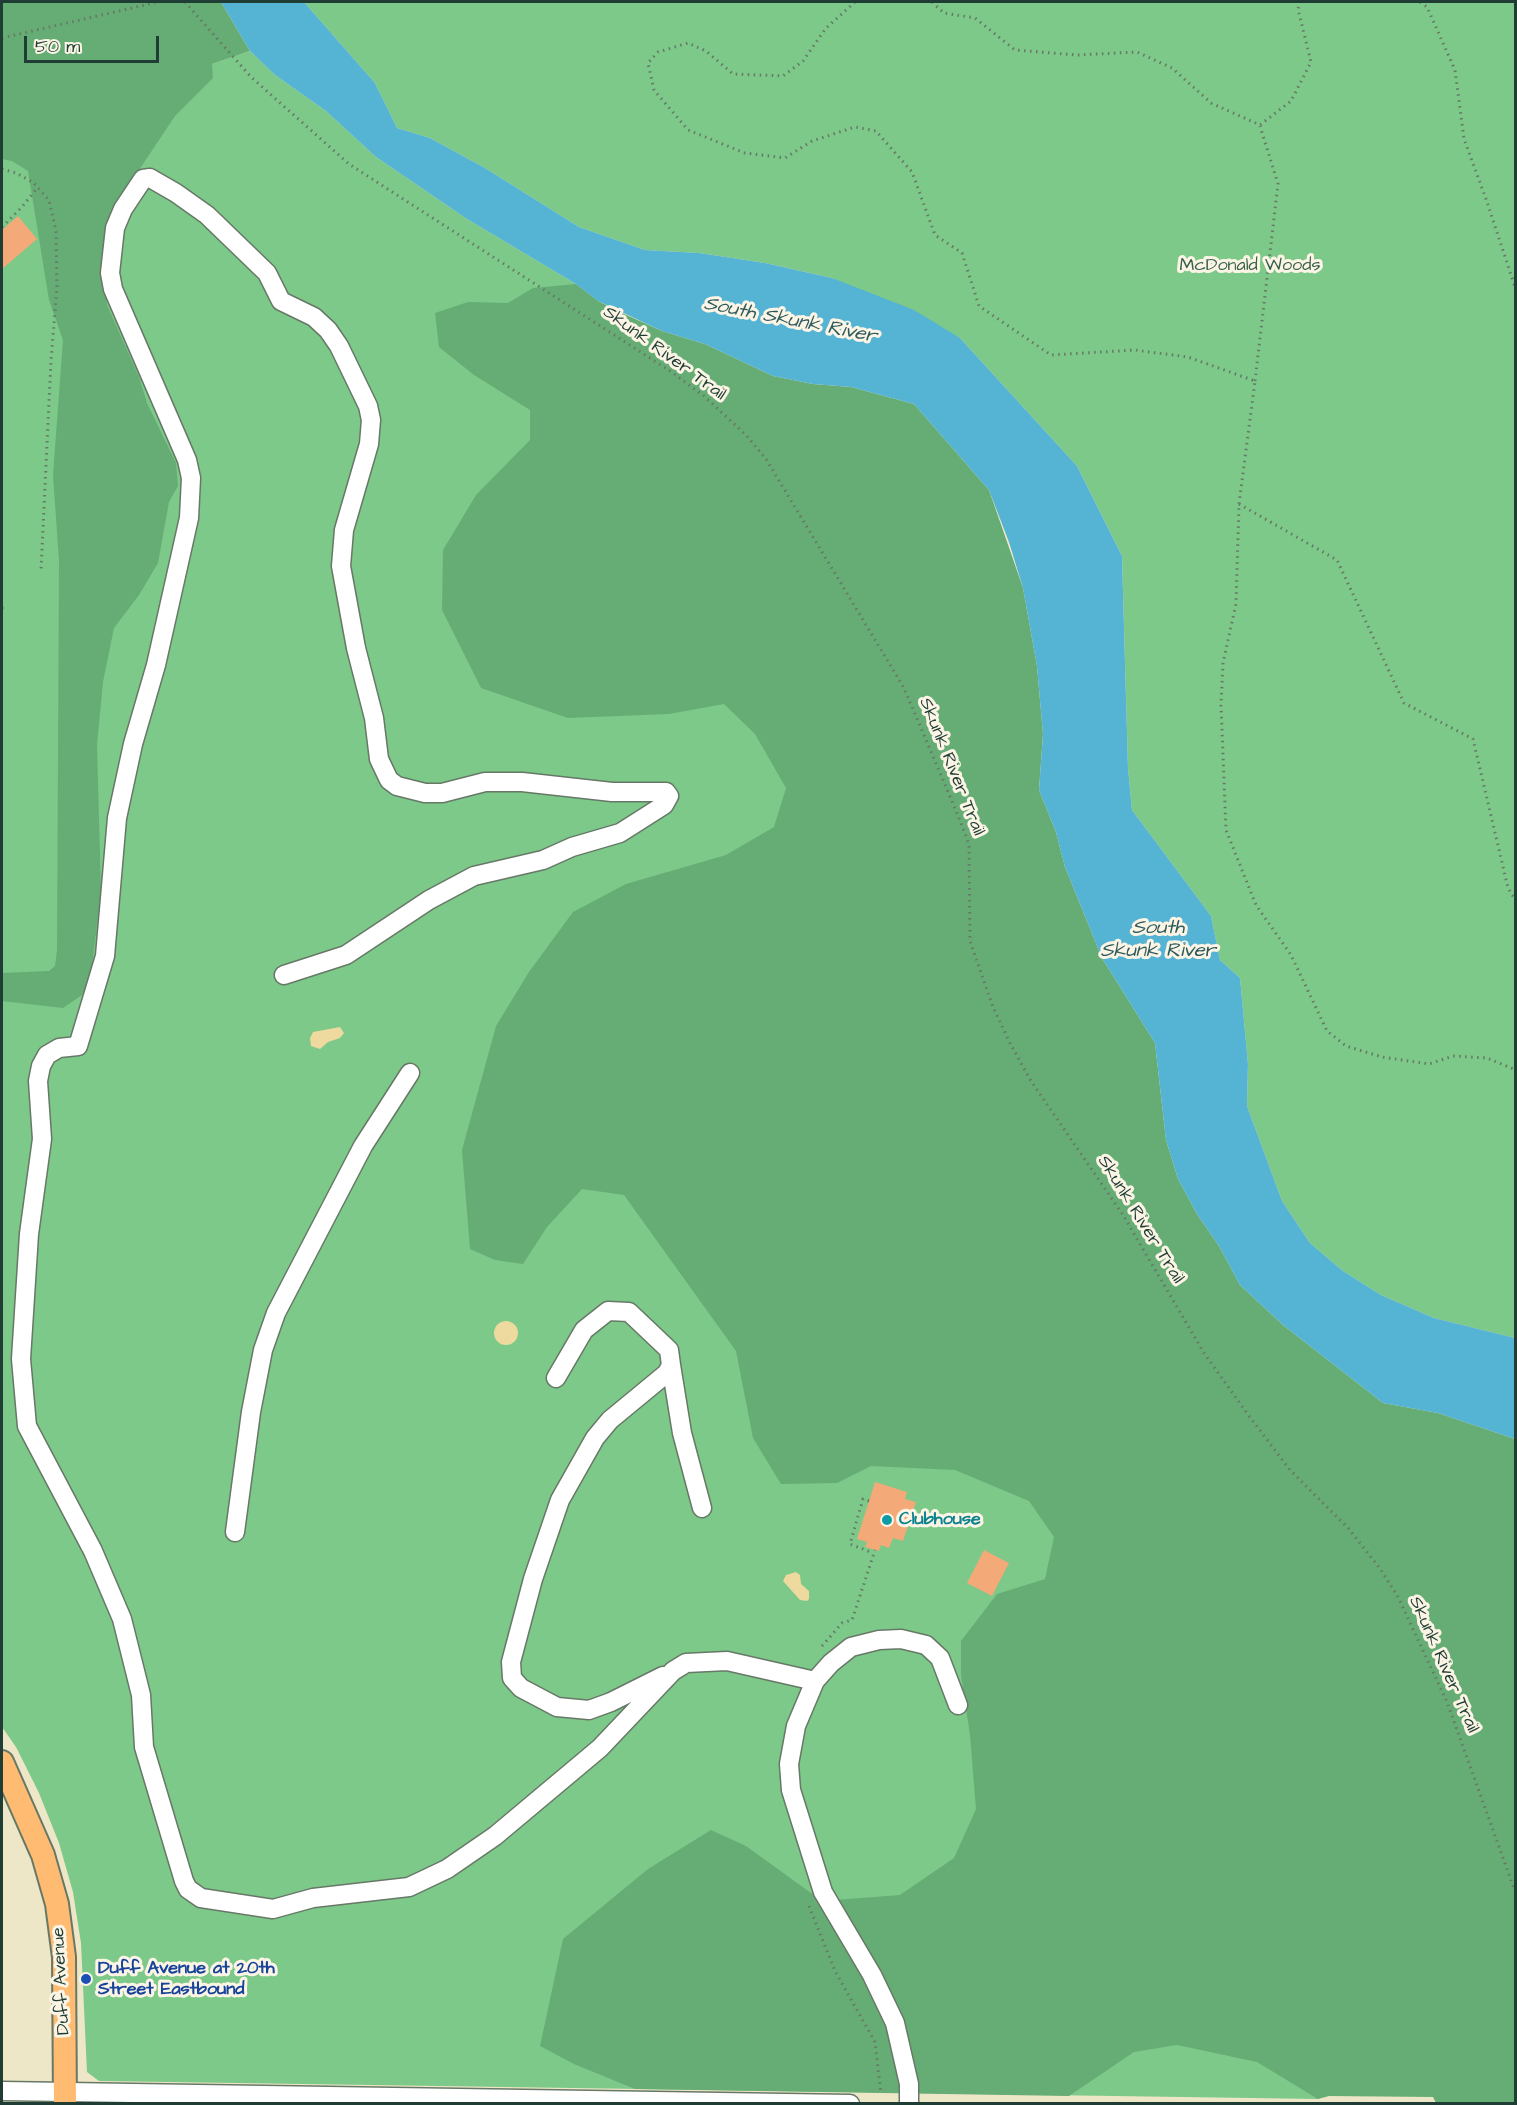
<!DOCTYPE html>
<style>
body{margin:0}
#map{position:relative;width:1517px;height:2105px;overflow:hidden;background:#ede6c7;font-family:"Architects Daughter",sans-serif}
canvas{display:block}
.frame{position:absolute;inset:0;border:3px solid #1f3d34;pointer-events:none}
.scale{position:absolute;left:24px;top:36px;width:135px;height:27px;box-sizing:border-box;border:3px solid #1f3d34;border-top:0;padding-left:8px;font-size:18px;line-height:21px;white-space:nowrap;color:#1f3d34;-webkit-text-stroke:4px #fcf5e5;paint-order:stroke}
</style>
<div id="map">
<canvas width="1517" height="2105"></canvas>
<div class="frame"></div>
<div class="scale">50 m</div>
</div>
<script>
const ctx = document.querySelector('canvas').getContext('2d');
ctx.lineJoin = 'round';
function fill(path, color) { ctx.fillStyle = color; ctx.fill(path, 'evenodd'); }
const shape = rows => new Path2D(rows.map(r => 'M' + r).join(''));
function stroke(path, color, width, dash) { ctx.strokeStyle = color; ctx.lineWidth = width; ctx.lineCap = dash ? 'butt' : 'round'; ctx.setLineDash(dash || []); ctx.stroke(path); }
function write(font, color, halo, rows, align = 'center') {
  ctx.font = font + ' "Architects Daughter",sans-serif'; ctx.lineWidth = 6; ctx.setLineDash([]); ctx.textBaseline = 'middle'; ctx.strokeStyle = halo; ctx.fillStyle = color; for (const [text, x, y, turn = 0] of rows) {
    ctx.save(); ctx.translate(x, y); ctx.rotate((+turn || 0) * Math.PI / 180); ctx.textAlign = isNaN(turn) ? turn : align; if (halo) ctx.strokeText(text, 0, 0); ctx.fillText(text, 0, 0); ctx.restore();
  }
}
fill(shape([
 [304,2,1515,2,1515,1338,1434,1318,1381,1295,1343,1271,1310,1243,1282,1201,1247,1106,1248,1064,1240,978,1220,960,1211,916,1132,810,1128,768,1122,556,1077,466,960,338,832,278,765,263,699,253,645,250,579,227,485,168,430,138,397,128,375,83],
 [2,51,212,64,250,51,275,75,326,111,376,157,467,219,576,284,598,301,1319,1536,1318,2099,99,2081,87,2072,81,1943,73,1892,59,1843,39,1793,16,1747,2,1727]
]), '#7cc989');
fill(shape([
 [2,2,221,2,250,51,212,64,213,78,175,116,131,182,104,260,107,305,139,377,147,403,176,463,178,486,169,502,158,563,139,595,114,628,103,682,97,745,101,892,91,974,82,995,63,1008,2,1001,2,973,49,971,55,966,57,950,59,561,53,475,63,340,49,300,28,171,12,161,2,159],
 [576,284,598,301,622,313,662,331,705,344,773,376,813,384,851,387,914,404,989,490,1023,588,1037,666,1043,734,1039,790,1056,832,1065,867,1102,958,1155,1043,1166,1140,1178,1179,1197,1214,1219,1246,1240,1285,1283,1325,1383,1403,1438,1413,1515,1439,1515,2103,1436,2103,1433,2097,1329,2096,1318,2099,1257,2062,1177,2045,1134,2052,1069,2096,635,2089,574,2064,540,2046,563,1939,648,1869,711,1830,746,1846,822,1901,900,1895,954,1858,976,1809,970,1735,961,1675,961,1641,997,1594,1045,1579,1054,1537,1029,1501,955,1470,871,1466,837,1483,781,1484,753,1438,736,1351,624,1195,582,1189,547,1227,523,1264,495,1260,470,1249,462,1150,496,1026,529,972,573,912,626,884,726,855,774,827,786,788,755,734,724,704,669,714,568,718,481,688,442,610,443,550,476,495,530,440,530,410,474,375,439,347,435,313,468,302,508,303,533,288]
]), '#65ad75');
fill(shape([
 [340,1027,344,1033,340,1038,328,1042,320,1049,311,1046,310,1038,313,1032],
 '494 1333a12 12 0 1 1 24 0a12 12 0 1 1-24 0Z',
 [796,1572,800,1575,801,1584,809,1591,809,1599,807,1601,800,1600,783,1581,786,1575]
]), '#eeda9e');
fill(shape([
 [221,2,304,2,375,83,397,128,430,138,485,168,579,227,645,250,699,253,765,263,832,278,914,310,960,338,1077,466,1122,556,1128,768,1132,810,1211,916,1220,960,1240,978,1248,1064,1247,1106,1282,1201,1310,1243,1343,1271,1381,1295,1434,1318,1515,1338,1515,1439,1438,1413,1383,1403,1283,1325,1240,1285,1219,1246,1197,1214,1178,1179,1166,1140,1155,1043,1102,958,1065,867,1056,832,1039,790,1043,734,1037,666,1023,588,1009,542,989,490,914,404,851,387,813,384,773,376,705,344,662,331,598,301,576,284,467,219,376,157,326,111,275,75,250,51]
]), '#55b3d4');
fill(shape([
 [18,216,37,239,2,269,2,230],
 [875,1482,907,1492,905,1499,916,1502,903,1541,893,1538,889,1548,881,1545,879,1551,865,1547,867,1542,857,1539],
 [984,1550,1009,1563,992,1596,967,1583]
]), '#f3a978');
const minor = shape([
 [284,975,346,955,429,900,474,876,543,860,572,847,620,833,664,805,669,796,666,792,612,792,522,782,485,782,442,793,425,793,397,786,389,780,379,759,374,718,356,648,341,566,344,530,369,444,371,420,368,406,339,346,328,330,314,317,281,301,267,273,207,215,176,193,150,178,143,179,123,209,115,228,110,273,113,289,187,460,191,478,189,518,156,665,133,744,117,818,105,956,78,1046,59,1048,47,1055,41,1066,38,1081,42,1139,29,1234,21,1359,27,1426,93,1551,122,1619,141,1695,144,1747,184,1881,188,1889,201,1898,273,1909,313,1898,409,1887,447,1869,495,1836,600,1748,673,1671,686,1663,727,1661,815,1681],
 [671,1365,682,1433,702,1508],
 [556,1378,584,1330,608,1311,629,1312,669,1350,671,1365,667,1373,610,1420,595,1438,560,1500,533,1579,511,1662,512,1678,521,1688,557,1707,589,1710,611,1702,663,1676],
 [235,1532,251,1412,263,1350,276,1313,363,1146,410,1073],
 [2,2091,850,2104],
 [909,2104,909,2084,895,2023,872,1975,823,1892,791,1790,789,1764,796,1726,815,1681,831,1663,851,1647,879,1640,901,1639,926,1645,940,1658,958,1705]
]);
const major = shape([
 [2,1762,43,1855,57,1904,64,1957,65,2104]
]);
stroke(minor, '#677867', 21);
stroke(major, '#677867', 26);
stroke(shape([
 [185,2,251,77,349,164,670,371,704,396,746,435,766,459,904,688,957,813,969,844,970,941,993,1007,1010,1043,1031,1081,1123,1215,1204,1353,1249,1416,1290,1470,1349,1529,1381,1570,1398,1597,1447,1702,1516,1894],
 [855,2,826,28,803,61,783,76,733,74,706,51,688,43,658,52,648,63,654,90,688,130,745,153,785,158,812,141,855,127,876,131,912,172,935,235,962,253,979,306,1051,355,1135,350,1188,357,1255,381,1239,504,1236,604,1223,663,1221,705,1226,830,1256,905,1291,955,1327,1031,1346,1046,1382,1057,1429,1064,1453,1056,1487,1058,1516,1070],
 [932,2,944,13,975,18,1015,50,1077,55,1137,52,1172,68,1211,103,1260,125,1291,101,1311,62,1298,9,1300,2],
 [1420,2,1427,7,1455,70,1464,139,1486,199,1516,290],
 [2,38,158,2],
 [2,169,16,173,34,183,49,200,56,231,57,287,51,360,41,571],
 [2,227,22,207,38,187],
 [1255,381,1278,184,1260,126],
 [1239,504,1337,560,1404,703,1473,739,1508,888,1516,901],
 [2,608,8,608],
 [869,1501,863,1499,850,1544,873,1553],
 [822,1646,842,1623,852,1620,875,1550],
 [809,1906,835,1971,875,2042,881,2094]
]), '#677867', 3, [1.5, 4.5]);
stroke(minor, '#fff', 18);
stroke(major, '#ffbb71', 22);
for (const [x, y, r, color] of [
 [887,1520,6,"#0f9aa8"],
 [86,1979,6,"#1a4fb4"]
]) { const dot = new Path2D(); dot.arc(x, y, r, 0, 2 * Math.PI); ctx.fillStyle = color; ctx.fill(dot); stroke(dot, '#fcf5e5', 2); }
write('18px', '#366049', '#fcf5e5', [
 ["McDonald Woods",1250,266]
]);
write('18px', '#1f3d34', '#fcf5e5', [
 ["Skunk River Trail",664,354,36],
 ["Skunk River Trail",951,767,68],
 ["Skunk River Trail",1140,1220,58],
 ["Skunk River Trail",1443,1665,66],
 ["Duff Avenue",62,1981,-93]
]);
write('bold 18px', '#0d838f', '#fcf5e5', [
 ["Clubhouse",899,1520]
], 'left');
write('bold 18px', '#164399', '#fcf5e5', [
 ["Duff Avenue at 20th",98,1969],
 ["Street Eastbound",98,1990]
], 'left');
write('italic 20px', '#2c5a5c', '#fcf5e5', [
 ["South Skunk River",790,321,11],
 ["South",1158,929],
 ["Skunk River",1158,952]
]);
</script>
